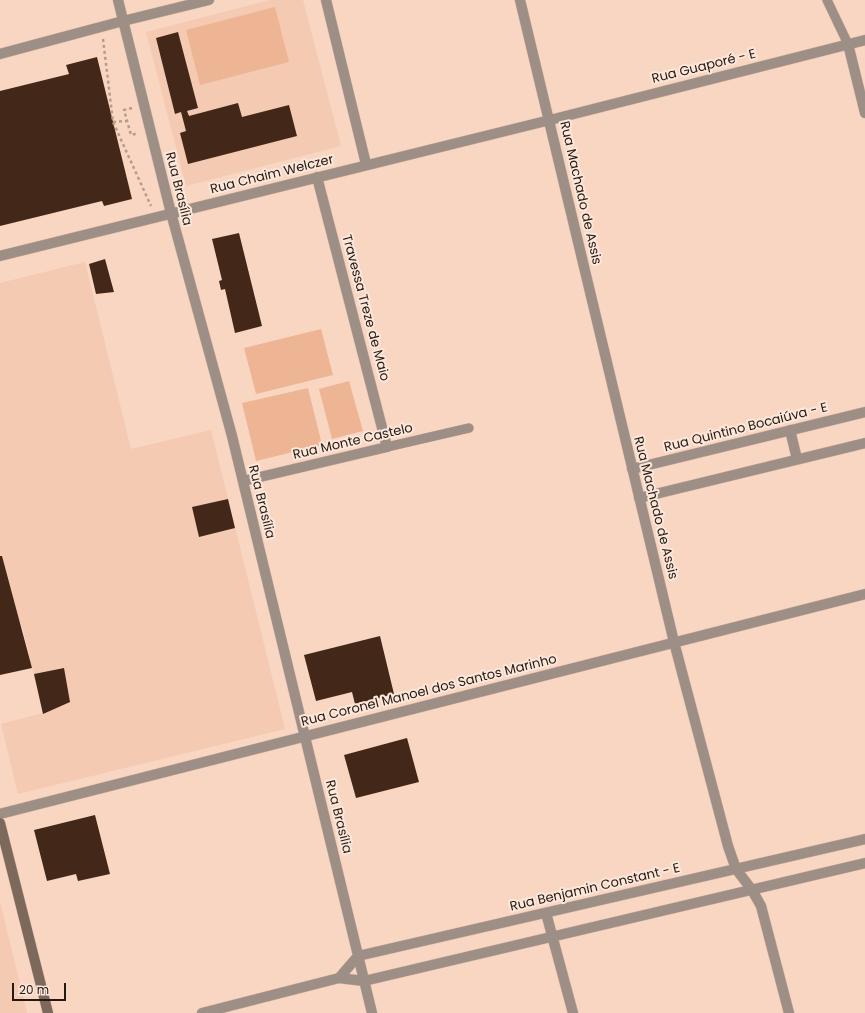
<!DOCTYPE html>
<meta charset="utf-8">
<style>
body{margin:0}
#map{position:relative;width:865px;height:1013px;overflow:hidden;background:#f9d6c2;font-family:Poppins,sans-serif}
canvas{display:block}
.scale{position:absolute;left:12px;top:983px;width:54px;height:18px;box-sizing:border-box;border:2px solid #251811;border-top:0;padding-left:5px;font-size:12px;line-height:14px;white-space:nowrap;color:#251811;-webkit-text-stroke:3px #fce7db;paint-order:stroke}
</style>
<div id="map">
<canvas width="865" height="1013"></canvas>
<div class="scale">20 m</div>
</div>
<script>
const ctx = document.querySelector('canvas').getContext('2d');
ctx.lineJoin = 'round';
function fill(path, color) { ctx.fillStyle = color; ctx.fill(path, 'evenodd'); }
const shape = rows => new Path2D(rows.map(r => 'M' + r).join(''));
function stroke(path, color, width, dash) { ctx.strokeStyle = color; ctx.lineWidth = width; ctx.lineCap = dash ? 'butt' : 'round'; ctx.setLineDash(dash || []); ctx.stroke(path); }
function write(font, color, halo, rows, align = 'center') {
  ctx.font = font + ' Poppins,sans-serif'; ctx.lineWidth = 4; ctx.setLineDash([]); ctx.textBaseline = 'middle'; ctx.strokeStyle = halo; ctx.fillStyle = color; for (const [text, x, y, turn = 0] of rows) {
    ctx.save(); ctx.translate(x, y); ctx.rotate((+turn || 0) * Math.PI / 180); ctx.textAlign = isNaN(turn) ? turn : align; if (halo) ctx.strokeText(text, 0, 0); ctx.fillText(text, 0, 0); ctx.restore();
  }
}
fill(shape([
 [270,0,303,0,341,146,186,186,146,32],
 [85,262,131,449,211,430,285,729,18,794,1,724,43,713,22,626,0,632,0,283],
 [0,902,14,959,27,1013,0,1013]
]), '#f4cab2');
fill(shape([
 [275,7,289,62,200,85,186,30],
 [321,329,333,375,256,394,244,348],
 [349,381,363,431,332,439,319,389],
 [308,388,322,445,256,461,242,403]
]), '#eeb594');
fill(shape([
 [178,32,198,108,187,111,189,116,238,103,242,117,289,105,297,136,188,164,180,133,186,131,181,112,175,114,156,38],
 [97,57,132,199,104,206,102,201,0,226,0,91,69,74,66,65],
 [239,233,262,326,235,333,225,289,221,290,219,281,222,280,212,239],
 [105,259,114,292,96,294,89,264],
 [228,499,235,528,199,537,192,507],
 [0,556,2,556,32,668,0,675],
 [380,636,394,694,355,704,352,692,316,701,304,655],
 [64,668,70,702,43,714,34,674],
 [407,738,419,782,356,798,344,755],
 [95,815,110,874,78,881,76,874,47,881,34,830]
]), '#432819');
const lane = shape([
 [827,0,848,44],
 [387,447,469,428]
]);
const street = shape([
 [118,0,171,213,232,436,372,1013],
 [326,0,366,164],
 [520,0,674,642,728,846,736,869,752,890,761,906,789,1013],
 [848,44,865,113],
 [0,54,123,21,209,0],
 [0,256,550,120,865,40],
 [790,430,797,459],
 [632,469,865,412],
 [243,481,387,447,317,177],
 [639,498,865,443],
 [0,814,865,594],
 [546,913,573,1013],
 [339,978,358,956,865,839],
 [202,1013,339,978,364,981,865,863]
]);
const secondary = shape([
 [0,823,48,1013]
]);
stroke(lane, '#d3b4a2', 10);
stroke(street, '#d3b4a2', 11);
stroke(secondary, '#d3b4a2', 11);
stroke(shape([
 [103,39,113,122,151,206],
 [132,108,124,110,131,135,138,133],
 [113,122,127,121]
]), '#b89b8b', 2.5, [3, 3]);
stroke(lane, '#9d8e86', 9);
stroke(street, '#9d8e86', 10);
stroke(secondary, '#7d685c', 10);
write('13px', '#251811', '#fce7db', [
 ["Rua Guaporé - E",704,67,-14],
 ["Rua Chaim Welczer",272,175,-14],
 ["Rua Brasília",178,189,76],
 ["Rua Machado de Assis",580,193,77],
 ["Travessa Treze de Maio",365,308,75],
 ["Rua Quintino Bocaiúva - E",746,428,-14],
 ["Rua Monte Castelo",353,442,-13],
 ["Rua Brasília",261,502,76],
 ["Rua Machado de Assis",655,508,76],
 ["Rua Coronel Manoel dos Santos Marinho",429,691,-14],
 ["Rua Brasília",338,817,76],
 ["Rua Benjamin Constant - E",595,888,-13]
]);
</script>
